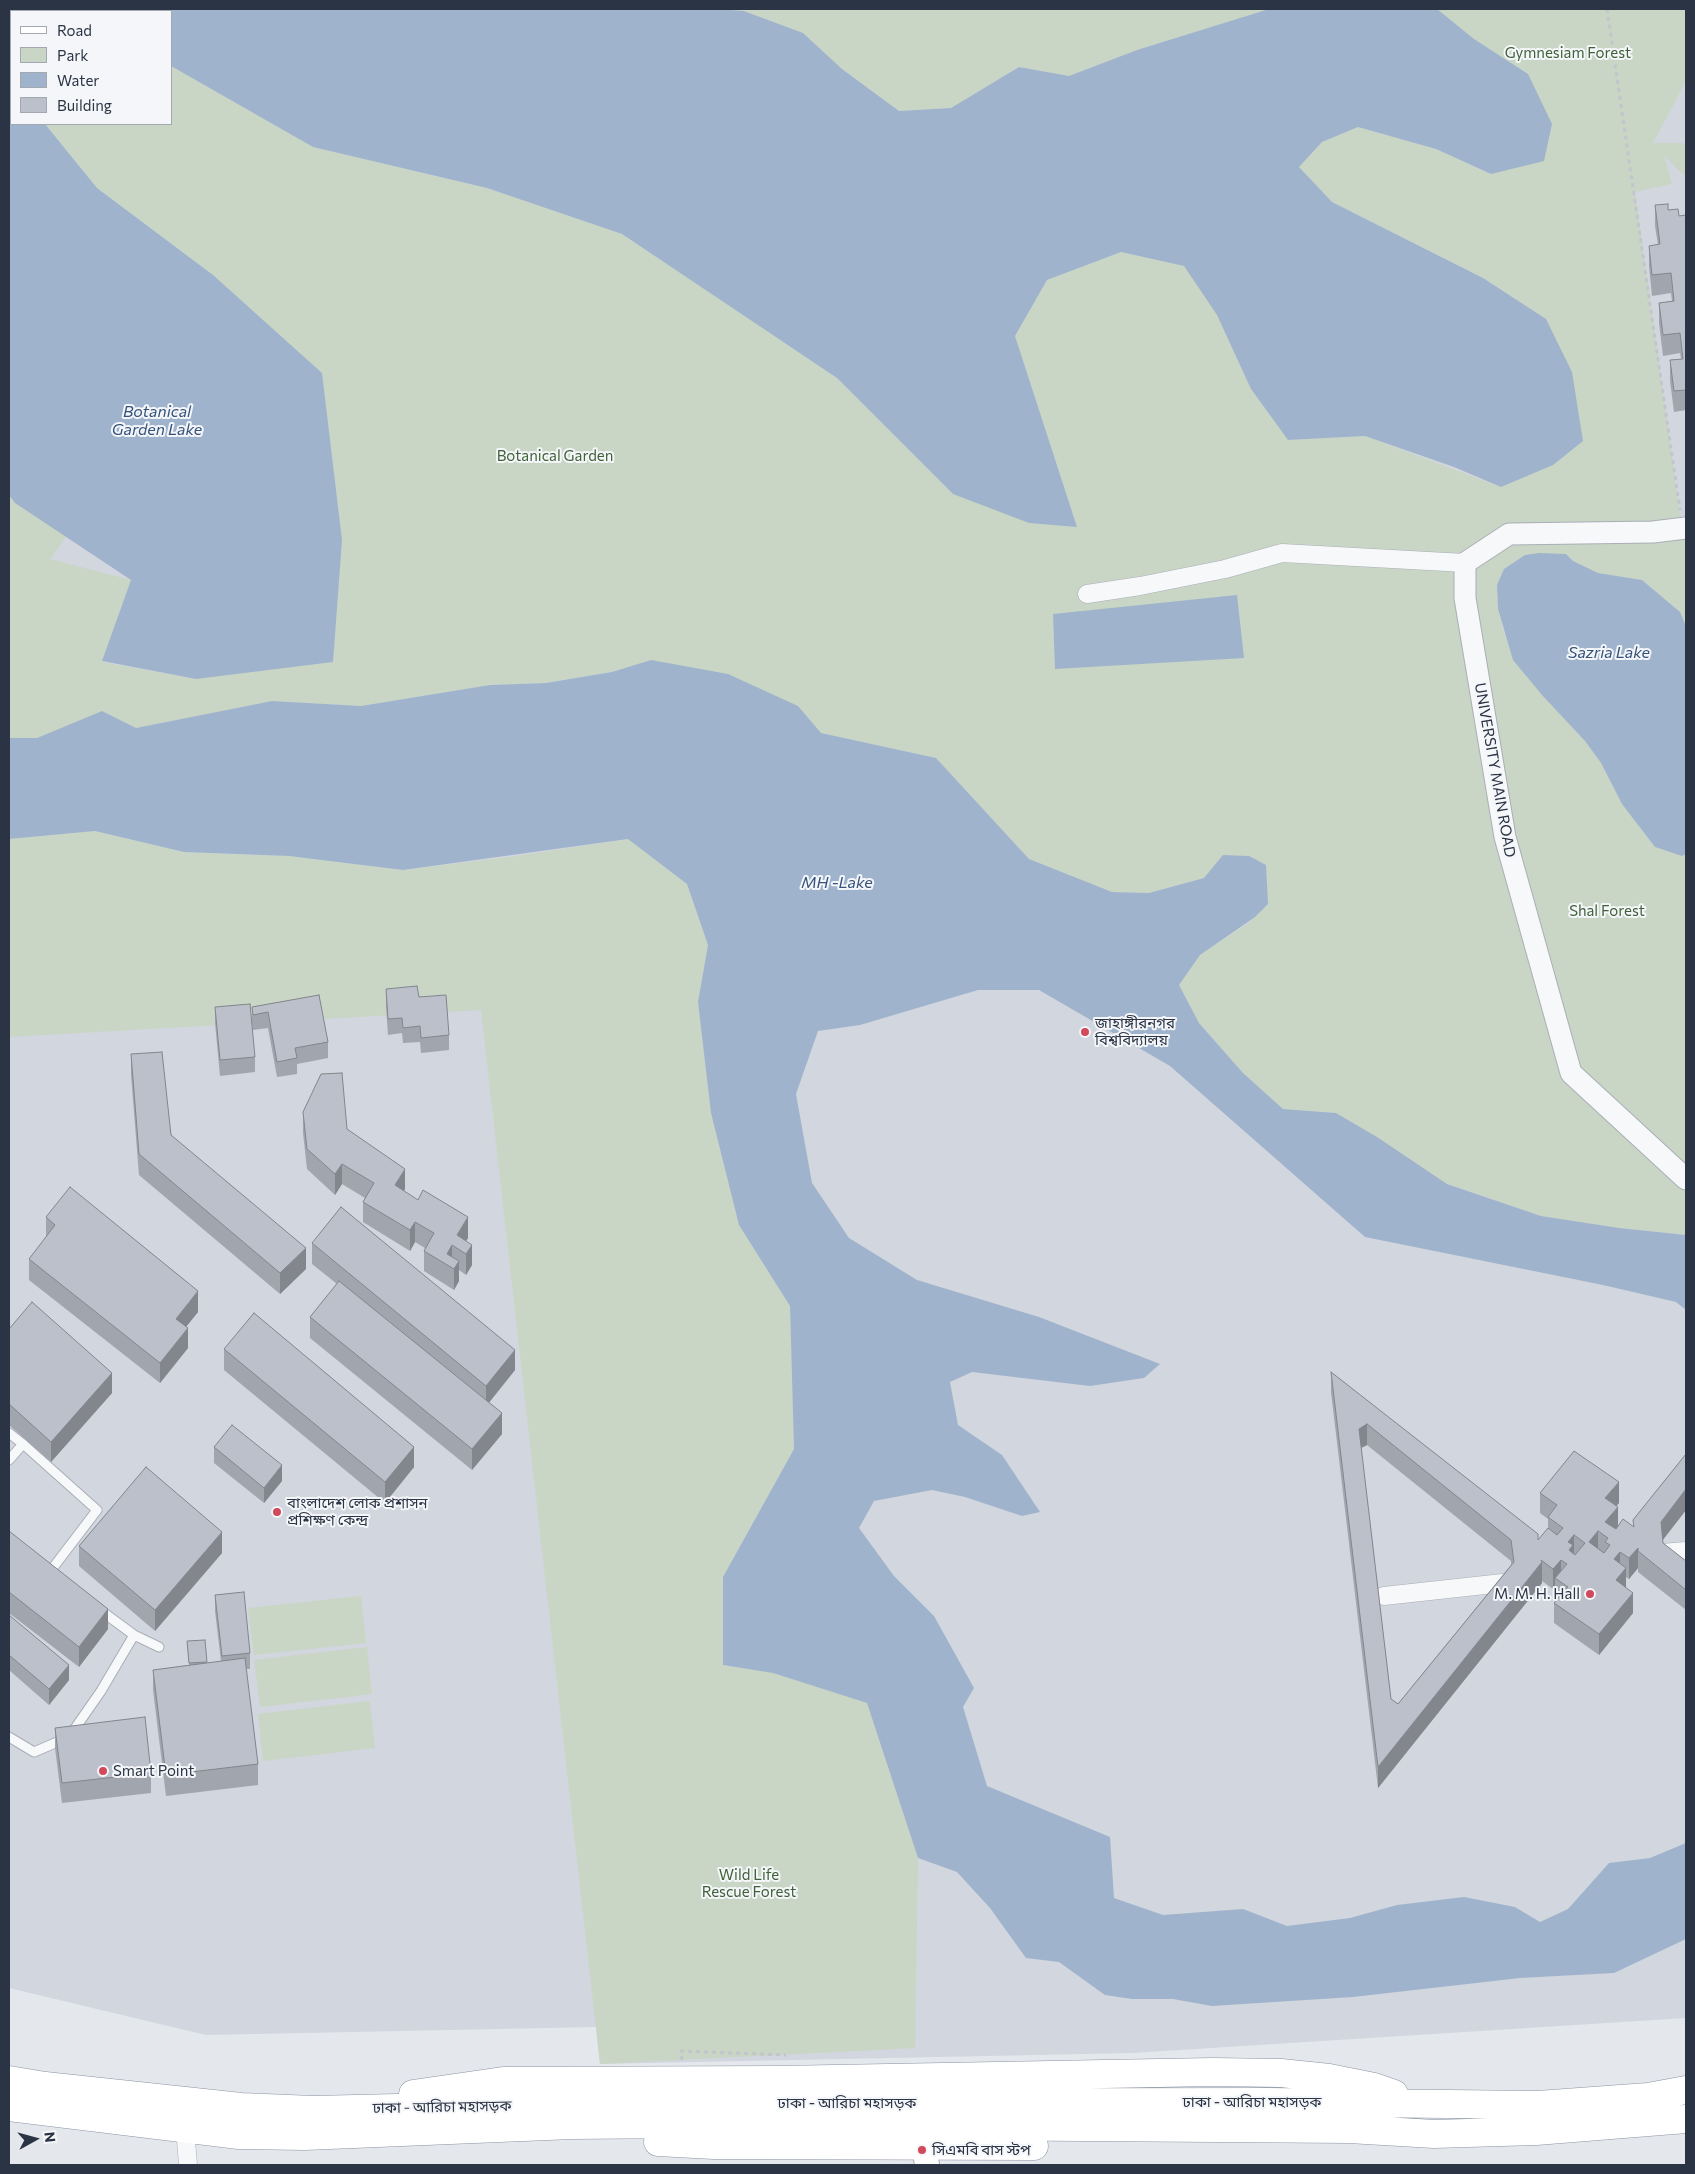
<!DOCTYPE html>
<meta charset="utf-8">
<style>
body{margin:0}
#map{position:relative;width:1695px;height:2174px;overflow:hidden;background:#e4e7ec;font-family:Commissioner,sans-serif}
canvas{display:block}
.frame{position:absolute;inset:0;border:10px solid #2b3445;pointer-events:none}
.legend{position:absolute;left:10px;top:10px;width:162px;height:115px;box-sizing:border-box;background:#f4f6f9;border:1px solid #a4a8b1;margin:0;padding:6px 9px;list-style:none;font-size:15px;color:#2b3445}
.legend li{display:flex;align-items:center;gap:10px;height:25px}
.legend b{width:25px;border:1px solid #a4a8b1}
.north{position:absolute;left:10px;top:2114px;width:50px;height:50px;-webkit-text-stroke:4px #f4f6f9;paint-order:stroke;rotate:83deg;font-size:14px;font-weight:700;line-height:20px;text-align:center;color:#2b3445}
.north::after{content:'';display:block;margin:auto;width:18px;height:22px;background:#2b3445;clip-path:polygon(50% 0,100% 100%,50% 72%,0 100%)}
</style>
<div id="map">
<canvas width="1695" height="2174"></canvas>
<div class="frame"></div>
<ul class="legend">
<li><b style="height:6px;background:#fff"></b>Road</li>
<li><b style="height:14px;background:#c9d6c5"></b>Park</li>
<li><b style="height:14px;background:#9fb4cc"></b>Water</li>
<li><b style="height:14px;background:#bbc0ca"></b>Building</li>
</ul>
<div class="north">N</div>
</div>
<script>
const ctx = document.querySelector('canvas').getContext('2d');
ctx.lineJoin = 'round';
function fill(path, color) { ctx.fillStyle = color; ctx.fill(path, 'evenodd'); }
const shape = rows => new Path2D(rows.map(r => 'M' + r).join(''));
function stroke(path, color, width, dash) { ctx.strokeStyle = color; ctx.lineWidth = width; ctx.lineCap = dash ? 'butt' : 'round'; ctx.setLineDash(dash || []); ctx.stroke(path); }
function write(font, color, halo, rows, align = 'center') {
  ctx.font = font + ' Commissioner,"Noto Sans Bengali",sans-serif'; ctx.lineWidth = 4; ctx.setLineDash([]); ctx.textBaseline = 'middle'; ctx.strokeStyle = halo; ctx.fillStyle = color; for (const [text, x, y, turn = 0] of rows) {
    ctx.save(); ctx.translate(x, y); ctx.rotate((+turn || 0) * Math.PI / 180); ctx.textAlign = isNaN(turn) ? turn : align; if (halo) ctx.strokeText(text, 0, 0); ctx.fillText(text, 0, 0); ctx.restore();
  }
}
fill(shape([
 [9,9,1686,9,1686,2018,1132,2053,600,2064,596,2027,206,2035,9,1988],
 [11,11,171,11,171,124,11,124]
]), '#d2d6de');
fill(shape([
 [720,9,1269,9,1137,50,1069,76,1019,67,951,108,899,111,842,69,803,33,744,11],
 [1437,9,1686,9,1686,81,1653,143,1682,143,1686,145,1686,176,1678,170,1664,155,1672,184,1635,192,1682,528,1686,528,1686,626,1680,612,1642,580,1598,573,1573,561,1566,554,1504,569,1497,586,1498,609,1504,634,1542,695,1585,741,1601,763,1622,804,1682,856,1686,854,1686,1235,1619,1228,1541,1216,1442,1182,1336,1113,1283,1109,1243,1073,1195,1018,1178,985,1200,955,1248,923,1268,904,1223,856,1204,878,1149,893,1112,892,1029,859,936,758,821,733,798,706,651,660,612,672,546,683,490,685,361,706,272,701,136,728,102,711,37,738,9,738,9,477,66,537,50,559,131,580,102,662,196,679,213,275,97,188,45,124,171,124,171,66,313,147,487,188,622,234,837,378,953,494,1077,527,1015,336,1047,280,1121,252,1184,266,1217,315,1251,389,1288,440,1365,436,1501,487,1546,319,1483,278,1332,202,1299,167,1322,142,1358,127,1436,149,1490,174,1474,39],
 [95,831,184,852,289,856,403,870,509,857,629,839,687,884,708,945,698,1002,711,1113,739,1225,790,1306,794,1449,723,1577,723,1665,773,1673,867,1703,918,1858,915,2048,600,2064,481,1010,9,1037,9,839],
 [361,1596,366,1643,254,1655,248,1608],
 [367,1647,372,1694,260,1707,254,1660],
 [370,1701,375,1748,263,1761,258,1714]
]), '#c9d6c5');
fill(shape([
 [9,9,719,9,744,11,803,33,842,69,899,111,951,108,1019,67,1069,76,1137,50,1269,9,1437,9,1474,39,1528,74,1552,124,1544,161,1491,174,1436,149,1358,127,1322,142,1299,167,1332,202,1483,278,1546,319,1572,372,1583,441,1553,465,1501,487,1454,467,1365,436,1288,440,1251,389,1217,315,1184,266,1121,252,1047,280,1015,336,1077,527,1029,523,953,494,837,378,622,234,487,188,313,147,171,66,171,11,11,11,11,124,45,124,97,188,213,275,322,373,342,540,333,662,196,679,102,661,131,580,15,503,9,495],
 [1539,553,1566,554,1573,561,1598,573,1642,580,1680,612,1686,626,1686,854,1682,856,1655,847,1622,804,1601,763,1585,741,1542,695,1513,660,1498,609,1497,585,1504,569,1525,555],
 [1237,595,1244,658,1055,669,1053,614],
 [651,660,728,674,798,706,821,733,936,758,1029,859,1112,892,1149,893,1204,878,1223,855,1249,856,1266,865,1268,904,1255,917,1200,955,1179,985,1199,1023,1243,1073,1283,1109,1336,1113,1377,1137,1447,1184,1541,1216,1619,1228,1686,1235,1686,1310,1676,1302,1603,1285,1365,1237,1170,1066,1039,990,978,990,860,1025,818,1031,796,1094,812,1183,849,1238,917,1280,1039,1317,1160,1364,1144,1378,1090,1386,972,1372,950,1382,958,1425,1002,1455,1040,1512,1022,1516,965,1497,932,1490,874,1501,859,1528,894,1576,934,1616,974,1688,963,1707,987,1786,1110,1837,1114,1898,1163,1915,1243,1909,1287,1926,1350,1918,1397,1905,1464,1897,1515,1907,1540,1922,1568,1909,1609,1863,1650,1858,1686,1843,1686,1939,1614,1973,1520,1978,1353,1997,1212,2006,1173,1999,1132,1999,1105,1995,1059,1962,1026,1958,990,1908,957,1872,918,1858,867,1703,773,1673,723,1665,723,1577,794,1449,790,1306,739,1225,711,1113,698,1002,708,945,687,884,628,839,403,870,289,856,184,852,95,831,9,839,9,738,37,738,102,711,136,728,272,701,361,706,490,685,546,683,612,672]
]), '#9fb4cc');
const service = shape([
 [9,1433,23,1444],
 [9,1460,23,1444,97,1510,49,1573,48,1572],
 [100,1610,134,1635],
 [9,1737,34,1752,69,1737,101,1691,134,1635,159,1647]
]);
const minor = shape([
 [1087,594,1140,586,1225,569,1282,553,1465,563],
 [1662,1553,1686,1551],
 [1384,1596,1503,1583],
 [185,2128,188,2165]
]);
const tertiary = shape([
 [1686,528,1653,532,1509,534,1465,563,1465,598,1505,837,1571,1073,1686,1179]
]);
const secondary = shape([
 [924,2145,927,2165]
]);
const trunk = shape([
 [9,2080,45,2086,241,2107,313,2110,608,2103,1266,2102,1538,2105,1648,2097,1686,2090],
 [413,2094,503,2081,779,2080,1213,2072,1281,2073,1329,2078,1374,2087,1394,2094],
 [9,2107,239,2135,305,2136,572,2125,682,2124,1349,2129,1434,2134,1536,2131,1686,2119],
 [658,2142,714,2145,1034,2146]
]);
stroke(service, '#a9aeb7', 11);
stroke(minor, '#a9aeb7', 19);
stroke(tertiary, '#a9aeb7', 23);
stroke(secondary, '#a9aeb7', 26);
stroke(trunk, '#8b94a3', 29);
stroke(shape([
 [1607,9,1680,510],
 [682,2060,681,2051,786,2055]
]), '#c2c5cb', 3, [4, 4]);
stroke(service, '#f7f8fa', 9);
stroke(minor, '#f7f8fa', 18);
stroke(tertiary, '#f7f8fa', 21);
stroke(secondary, '#fff', 24);
stroke(trunk, '#fff', 28);
fill(shape([
 [1655,205,1668,210,1679,216,1686,215,1686,410,1674,412,1670,381,1670,360,1681,359,1680,353,1663,356,1659,323,1659,303,1672,301,1671,293,1652,296,1649,266,1649,246,1658,245,1655,226],
 [386,989,419,997,449,1035,449,1050,421,1053,420,1042,403,1043,402,1033,388,1035,386,1005],
 [319,995,328,1042,328,1058,297,1064,297,1074,277,1077,268,1028,253,1030,252,1023,252,1007],
 [215,1007,255,1057,255,1072,220,1076,215,1023],
 [131,1054,171,1135,306,1269,280,1294,139,1175,131,1075],
 [303,1112,347,1129,405,1189,404,1191,468,1238,466,1241,472,1265,466,1275,459,1270,459,1281,454,1290,424,1271,424,1251,425,1248,415,1242,410,1251,363,1222,363,1202,365,1198,342,1184,335,1195,307,1169,303,1133],
 [46,1217,198,1312,186,1327,188,1348,160,1383,29,1280,29,1259,46,1238],
 [312,1243,515,1370,489,1403,502,1434,472,1470,310,1338,310,1317,337,1284,312,1264],
 [9,1329,112,1393,51,1462,9,1425],
 [224,1349,414,1467,385,1503,224,1370],
 [1331,1372,1538,1540,1548,1529,1548,1519,1540,1513,1540,1493,1619,1503,1616,1506,1618,1526,1633,1526,1633,1520,1686,1454,1686,1510,1663,1540,1663,1543,1686,1561,1686,1610,1638,1572,1638,1568,1629,1579,1626,1577,1626,1587,1633,1613,1599,1655,1554,1623,1554,1603,1557,1600,1555,1598,1555,1587,1553,1589,1542,1581,1542,1583,1378,1788,1331,1392],
 [1367,1445,1511,1561,1511,1565,1398,1704,1391,1699,1361,1448],
 [214,1447,282,1481,264,1503,214,1463],
 [9,1531,108,1629,79,1667,9,1613],
 [79,1546,222,1553,155,1631,79,1566],
 [215,1595,250,1653,250,1669,246,1669,258,1764,258,1785,166,1796,153,1690,153,1670,189,1665,187,1641,207,1662,207,1663,221,1661,215,1611],
 [9,1615,69,1680,49,1705,9,1670],
 [55,1728,151,1773,151,1793,62,1803,55,1748]
]), '#a1a5ae');
fill(shape([
 [342,1164,342,1184,335,1195,335,1174],
 [405,1169,405,1189,395,1206,395,1185],
 [468,1217,468,1238,460,1250,457,1235],
 [415,1222,415,1242,410,1251,410,1230],
 [452,1245,452,1266,447,1254],
 [472,1245,472,1265,466,1275,466,1254],
 [306,1248,306,1269,280,1294,280,1273],
 [459,1261,459,1281,454,1290,454,1269],
 [198,1291,198,1312,176,1339,176,1319],
 [188,1328,188,1348,160,1383,160,1363],
 [515,1350,515,1370,486,1406,486,1386],
 [112,1373,112,1393,51,1462,51,1442],
 [502,1413,502,1434,472,1470,472,1449],
 [1367,1424,1367,1445,1359,1449,1359,1429],
 [414,1447,414,1467,385,1503,385,1482],
 [282,1465,282,1481,264,1503,264,1488],
 [1619,1482,1619,1503,1605,1519,1605,1498],
 [1686,1489,1686,1510,1661,1542,1661,1522],
 [1618,1507,1618,1528,1608,1539,1605,1522],
 [1598,1531,1598,1552,1589,1542],
 [222,1532,222,1553,155,1631,155,1610],
 [1574,1535,1574,1556,1569,1571,1568,1542],
 [1638,1548,1638,1568,1629,1579,1629,1558],
 [1620,1552,1620,1573,1614,1559],
 [1561,1560,1561,1580,1555,1578,1555,1587,1553,1589,1553,1569],
 [1542,1562,1542,1583,1378,1788,1378,1767],
 [1626,1568,1626,1589,1616,1580],
 [1633,1593,1633,1613,1599,1655,1599,1634],
 [108,1609,108,1629,79,1667,79,1647],
 [69,1665,69,1680,49,1705,49,1689]
]), '#83868d');
const building = shape([
 [1668,204,1668,210,1678,209,1679,216,1686,215,1686,390,1674,391,1670,360,1683,359,1680,333,1663,335,1659,303,1674,301,1671,273,1652,275,1649,246,1660,244,1655,205,1668,204],
 [417,986,419,997,446,995,449,1035,421,1038,420,1026,403,1028,402,1018,388,1019,386,989,417,986],
 [319,995,328,1042,295,1048,297,1058,277,1062,268,1012,253,1015,252,1007,319,995],
 [250,1004,255,1057,220,1060,215,1007,250,1004],
 [162,1052,171,1135,306,1248,280,1273,139,1154,131,1054,162,1052],
 [342,1073,347,1129,405,1169,395,1185,418,1200,423,1190,468,1217,457,1235,472,1245,466,1254,452,1245,447,1254,459,1261,454,1269,424,1251,434,1233,415,1222,410,1230,363,1202,374,1183,342,1164,335,1174,307,1149,303,1112,321,1074,342,1073],
 [70,1187,198,1291,176,1319,188,1328,160,1363,29,1259,55,1225,46,1217,70,1187],
 [341,1207,515,1350,486,1386,312,1243,341,1207],
 [339,1281,502,1413,472,1449,310,1317,339,1281],
 [32,1302,112,1373,51,1442,9,1404,9,1329,32,1302],
 [254,1313,414,1447,385,1482,224,1349,254,1313],
 [1331,1372,1538,1534,1538,1540,1548,1528,1557,1535,1563,1528,1548,1517,1557,1505,1540,1493,1574,1451,1619,1482,1605,1498,1618,1507,1605,1522,1616,1529,1623,1519,1634,1527,1633,1520,1686,1454,1686,1489,1661,1522,1663,1543,1686,1561,1686,1590,1638,1551,1638,1548,1629,1558,1620,1552,1614,1559,1626,1568,1616,1580,1633,1593,1599,1634,1554,1603,1568,1587,1555,1578,1567,1564,1561,1560,1553,1569,1541,1560,1542,1562,1378,1767,1331,1372],
 [1367,1424,1511,1540,1514,1562,1398,1704,1391,1699,1359,1429,1367,1424],
 [1598,1531,1608,1538,1605,1542,1610,1545,1604,1553,1589,1542,1598,1531],
 [1574,1535,1585,1543,1575,1555,1569,1550,1573,1545,1568,1542,1574,1535],
 [232,1425,282,1465,264,1488,214,1447,232,1425],
 [146,1467,222,1532,155,1610,79,1546,146,1467],
 [9,1531,108,1609,79,1647,9,1592,9,1531],
 [244,1592,250,1653,222,1656,215,1595,244,1592],
 [9,1615,69,1665,49,1689,9,1655,9,1615],
 [205,1640,207,1662,189,1663,187,1641,205,1640],
 [245,1658,258,1764,166,1775,153,1670,245,1658],
 [145,1717,151,1773,62,1783,55,1728,145,1717]
]);
fill(building, '#bbc0ca');
stroke(building, '#83868d', 1);
for (const [x, y, r, color] of [
 [1085,1032,5,"#d1495b"],
 [277,1512,5,"#d1495b"],
 [1590,1594,5,"#d1495b"],
 [103,1771,5,"#d1495b"],
 [922,2150,5,"#d1495b"]
]) { const dot = new Path2D(); dot.arc(x, y, r, 0, 2 * Math.PI); ctx.fillStyle = color; ctx.fill(dot); stroke(dot, '#f4f6f9', 2); }
write('15px', '#3f6138', '#f4f6f9', [
 ["Gymnesiam Forest",1568,53],
 ["Botanical Garden",555,456],
 ["Shal Forest",1607,911],
 ["Wild Life",749,1875],
 ["Rescue Forest",749,1892]
]);
write('15px', '#2b3445', '#f4f6f9', [
 ["UNIVERSITY MAIN ROAD",1495,770,80],
 ["ঢাকা - আরিচা মহাসড়ক",1252,2102],
 ["ঢাকা - আরিচা মহাসড়ক",847,2103],
 ["ঢাকা - আরিচা মহাসড়ক",442,2107,-1]
]);
write('15px', '#2b3445', '#f4f6f9', [
 ["জাহাঙ্গীরনগর",1095,1023],
 ["বিশ্ববিদ্যালয়",1095,1040],
 ["বাংলাদেশ লোক প্রশাসন",287,1503],
 ["প্রশিক্ষণ কেন্দ্র",287,1520],
 ["M. M. H. Hall",1580,1594,"right"],
 ["Smart Point",113,1771],
 ["সিএমবি বাস স্টপ",932,2150]
], 'left');
write('italic 16px', '#34527a', '#f4f6f9', [
 ["Botanical",157,412],
 ["Garden Lake",157,430],
 ["Sazria Lake",1609,653],
 ["MH -Lake",837,883]
]);
</script>
